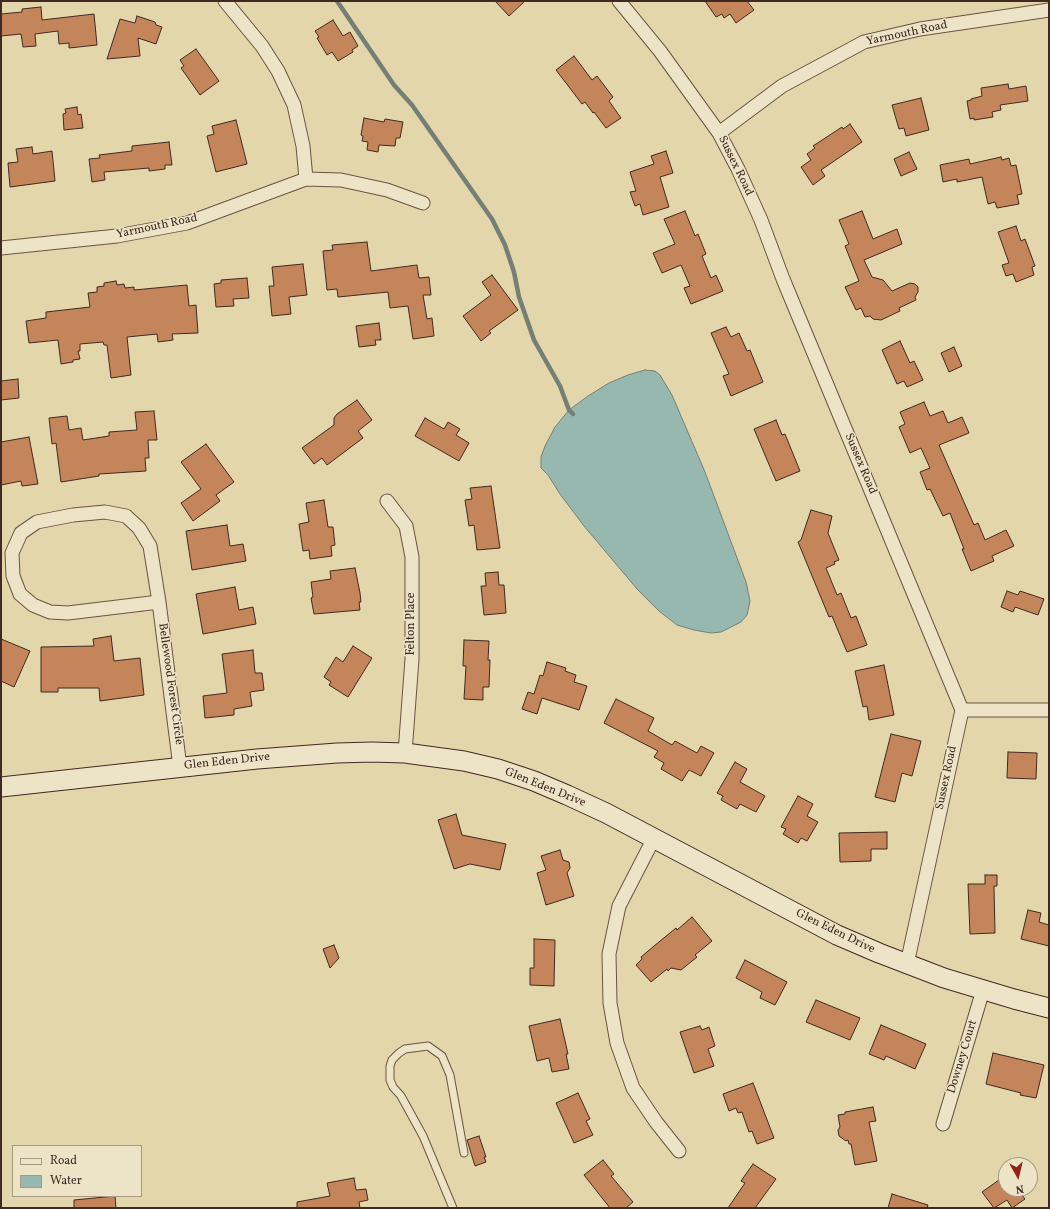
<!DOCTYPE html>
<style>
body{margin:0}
#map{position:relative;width:1050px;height:1209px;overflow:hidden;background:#e3d6aa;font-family:Vollkorn,serif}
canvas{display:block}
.frame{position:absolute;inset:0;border:2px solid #402921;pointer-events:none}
.legend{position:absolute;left:12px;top:1145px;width:130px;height:52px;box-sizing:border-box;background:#ede4c8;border:1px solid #a89985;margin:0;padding:5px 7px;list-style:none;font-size:12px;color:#402921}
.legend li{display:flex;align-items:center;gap:8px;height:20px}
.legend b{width:20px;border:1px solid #a89985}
.north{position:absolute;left:998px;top:1157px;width:40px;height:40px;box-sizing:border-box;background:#ede4c8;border:1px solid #a89985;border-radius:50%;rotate:172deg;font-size:11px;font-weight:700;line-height:16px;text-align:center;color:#402921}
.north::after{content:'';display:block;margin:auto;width:14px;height:18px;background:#8f2418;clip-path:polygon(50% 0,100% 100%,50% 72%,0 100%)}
</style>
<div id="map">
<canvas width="1050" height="1209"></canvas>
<div class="frame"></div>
<ul class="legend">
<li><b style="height:5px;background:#ede4c8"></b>Road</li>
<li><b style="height:11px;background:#96b8af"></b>Water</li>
</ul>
<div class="north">N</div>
</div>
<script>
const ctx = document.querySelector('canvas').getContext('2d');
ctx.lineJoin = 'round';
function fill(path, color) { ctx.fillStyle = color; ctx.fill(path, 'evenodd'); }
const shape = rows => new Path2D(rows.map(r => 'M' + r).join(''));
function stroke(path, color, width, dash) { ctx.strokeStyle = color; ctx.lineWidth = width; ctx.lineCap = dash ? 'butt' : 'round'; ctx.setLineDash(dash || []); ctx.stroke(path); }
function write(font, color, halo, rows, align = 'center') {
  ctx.font = font + ' Vollkorn,serif'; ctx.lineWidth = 3; ctx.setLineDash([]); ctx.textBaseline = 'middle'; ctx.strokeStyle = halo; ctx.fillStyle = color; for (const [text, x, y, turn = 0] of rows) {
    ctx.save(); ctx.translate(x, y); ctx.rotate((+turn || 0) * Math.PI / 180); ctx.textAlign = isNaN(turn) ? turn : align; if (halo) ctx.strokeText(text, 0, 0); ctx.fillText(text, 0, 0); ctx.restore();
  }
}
const water = shape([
 [645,370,655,371,660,375,672,395,705,472,746,582,750,601,747,615,741,622,721,632,711,633,694,630,677,625,659,611,637,589,584,526,560,494,548,475,541,468,541,457,545,446,555,427,569,410,588,396,609,383,628,375,645,370]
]);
fill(water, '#96b8af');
stroke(water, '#747f76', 1);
stroke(shape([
 [337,1,394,85,412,105,492,219,505,245,514,272,519,297,534,340,560,386,569,410,573,414]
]), '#747f76', 4.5);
const building = shape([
 [495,1,525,1,509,16,495,1],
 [705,1,747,1,754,10,736,23,730,14,724,18,722,14,716,17,705,1],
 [41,7,42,20,94,14,97,45,69,48,69,43,59,44,58,31,35,34,36,46,23,47,21,34,1,36,1,14,22,12,22,9,41,7],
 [137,16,155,22,156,25,162,27,156,44,138,38,140,56,107,59,120,19,135,23,137,16],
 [333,20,343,36,350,32,358,46,352,50,353,52,338,61,332,52,327,55,317,38,319,37,315,31,333,20],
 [196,49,219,81,200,95,181,68,184,66,180,60,196,49],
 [574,56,592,80,597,76,613,97,609,101,621,118,606,128,594,112,593,113,585,102,582,104,556,70,574,56],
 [1008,84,1009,89,1026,86,1028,101,1000,105,1001,110,992,112,993,117,974,120,974,118,970,119,967,101,971,100,971,99,982,96,981,88,1008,84],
 [921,98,929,130,906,136,904,128,899,129,892,105,921,98],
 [77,107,78,115,81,114,83,128,64,130,63,114,66,113,65,109,77,107],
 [364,118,384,122,385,119,403,122,400,138,396,138,395,146,379,145,378,152,367,150,368,142,362,141,363,136,361,135,364,118],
 [236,120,247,164,216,172,207,136,214,134,212,126,236,120],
 [850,124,862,142,821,170,825,176,813,185,801,167,811,160,807,154,815,148,813,146,842,127,843,129,850,124],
 [169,142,172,165,165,165,165,169,149,171,149,168,104,172,105,180,92,182,89,159,100,158,99,155,132,151,132,146,169,142],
 [32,147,33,154,52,151,55,181,10,187,8,163,18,162,16,149,32,147],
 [666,151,673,173,660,177,669,207,643,215,640,204,635,206,630,192,636,191,630,172,654,164,651,156,666,151],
 [909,152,917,169,901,176,894,159,909,152],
 [1001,157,1002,160,1009,158,1011,166,1016,165,1022,194,1017,195,1019,204,997,208,995,202,988,204,982,177,957,182,957,179,943,182,940,165,969,159,970,164,1001,157],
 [685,211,695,236,698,234,706,254,702,256,711,278,716,275,723,291,691,304,684,288,690,286,681,265,662,273,653,253,675,244,664,219,685,211],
 [862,211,873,239,897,229,902,244,864,260,872,277,883,280,892,291,910,283,915,284,918,287,918,292,915,297,916,300,899,308,900,311,881,320,873,319,870,316,865,317,861,308,856,310,845,287,859,281,845,246,849,244,839,220,862,211],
 [1016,226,1021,241,1025,239,1035,266,1032,267,1034,275,1016,282,1013,274,1006,276,1002,265,1009,263,998,232,1016,226],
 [367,242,371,271,417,265,419,278,429,277,431,295,423,295,427,319,432,318,434,336,413,339,408,306,390,308,388,292,338,297,337,289,327,290,323,251,333,250,332,245,367,242],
 [303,264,307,295,289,297,291,314,272,316,269,286,274,286,272,267,303,264],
 [492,275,518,310,489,331,491,333,481,341,463,316,491,295,482,282,492,275],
 [247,278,249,298,233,299,234,306,216,307,214,284,221,283,221,280,247,278],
 [116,281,117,285,124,284,125,288,134,287,134,290,187,285,189,306,196,305,198,333,172,334,173,340,158,342,157,334,127,337,131,375,111,378,107,345,104,345,103,342,80,344,80,351,78,351,80,359,73,360,73,362,61,364,58,340,29,343,26,321,46,318,46,312,90,307,88,293,97,292,97,287,104,286,104,283,116,281],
 [379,323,381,340,375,340,376,345,359,347,356,326,379,323],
 [726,327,731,337,739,333,747,351,750,350,763,382,731,396,723,376,729,374,711,333,726,327],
 [900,341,910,363,914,361,923,380,907,387,904,381,897,384,882,350,900,341],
 [954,347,962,366,949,372,941,353,954,347],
 [18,379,19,398,1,400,1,381,18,379],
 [357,400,372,420,358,431,363,438,327,465,322,458,314,464,302,448,334,425,334,418,337,414,357,400],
 [924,402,930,416,943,411,948,423,962,417,969,433,939,445,974,525,978,523,985,540,1006,530,1014,546,992,556,994,561,971,571,962,549,964,549,950,513,943,516,930,489,927,490,920,472,930,468,921,448,910,453,899,427,905,424,900,412,924,402],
 [154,411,157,440,148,440,149,458,145,458,146,471,99,474,99,476,61,482,56,443,52,444,49,418,67,416,69,430,81,428,83,440,109,436,109,432,137,430,135,412,154,411],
 [425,418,444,429,448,422,460,429,456,435,469,443,459,461,415,436,425,418],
 [776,420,782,435,785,434,800,471,776,481,754,429,776,420],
 [29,437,38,484,22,486,21,481,1,485,1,442,29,437],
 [206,444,234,482,216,495,220,501,193,521,181,503,201,489,181,462,206,444],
 [491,486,500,548,477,550,474,525,469,526,465,500,472,499,470,488,491,486],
 [324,500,328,527,333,527,335,545,331,546,332,556,310,559,309,550,303,551,299,524,309,522,306,503,324,500],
 [811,510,832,516,828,533,839,560,834,562,835,564,826,568,837,595,841,593,851,618,856,616,867,645,847,652,832,616,829,617,798,542,801,540,811,510],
 [227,525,230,546,243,544,246,561,192,570,186,531,227,525],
 [355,568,360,593,361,602,359,602,360,610,314,614,311,598,313,597,311,582,331,579,330,571,355,568],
 [498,572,499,585,504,585,506,613,484,615,481,586,486,586,485,573,498,572],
 [235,587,239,610,253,607,256,624,203,634,196,594,235,587],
 [1007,591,1018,595,1020,591,1044,599,1038,615,1015,607,1013,612,1001,607,1007,591],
 [111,636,114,661,140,658,144,695,100,701,99,688,58,688,58,692,41,692,41,647,94,646,93,639,111,636],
 [1,639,30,651,14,687,1,681,1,639],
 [464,640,489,641,488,660,490,660,489,687,483,687,483,700,464,699,466,666,463,666,464,640],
 [353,646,372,658,348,697,329,685,331,682,324,677,336,657,343,662,353,646],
 [253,650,255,673,262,673,264,690,250,692,252,706,234,709,234,715,205,718,203,696,227,693,222,654,253,650],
 [547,662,566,668,565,671,576,675,574,682,587,686,579,710,542,698,537,714,522,709,528,692,534,694,540,675,543,676,547,662],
 [884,665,894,715,869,720,867,706,863,707,855,671,884,665],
 [616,699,654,718,648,731,672,745,675,741,697,753,701,746,714,753,701,776,689,770,682,781,661,769,664,763,654,757,658,751,604,723,616,699],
 [891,734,921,741,912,776,902,773,895,802,875,797,891,734],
 [1008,752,1037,753,1036,779,1007,778,1008,752],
 [735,762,747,769,740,782,765,796,756,812,740,804,737,809,721,800,723,796,717,793,735,762],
 [798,796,813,804,807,816,818,822,807,841,801,838,798,843,783,834,786,829,781,827,798,796],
 [456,814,462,835,506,844,500,870,470,864,454,869,438,820,456,814],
 [887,832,887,849,871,849,871,861,840,862,839,833,887,832],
 [560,850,563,860,569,862,570,868,567,873,574,896,546,905,537,873,546,870,541,856,560,850],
 [985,875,997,875,997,886,994,886,995,933,970,934,968,884,985,884,985,875],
 [1028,910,1041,913,1039,922,1049,925,1049,946,1021,939,1028,910],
 [692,917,712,941,695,955,697,957,681,970,671,968,668,971,667,969,651,982,636,965,642,959,641,957,654,946,676,928,677,930,692,917],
 [534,939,555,940,554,986,530,985,530,968,534,968,534,939],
 [334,945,339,958,330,968,323,949,334,945],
 [745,960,787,982,775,1005,760,998,762,992,736,978,745,960],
 [816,1000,860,1018,850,1040,806,1022,816,1000],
 [560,1019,568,1054,566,1054,569,1069,552,1072,549,1058,537,1061,529,1026,560,1019],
 [881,1025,926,1044,915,1069,886,1056,884,1060,869,1054,881,1025],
 [700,1026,702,1030,709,1027,715,1046,708,1049,714,1066,694,1073,680,1032,700,1026],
 [993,1053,1044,1065,1036,1098,1020,1095,1021,1093,986,1084,993,1053],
 [753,1083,774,1138,757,1144,752,1131,749,1132,742,1112,738,1113,736,1108,729,1111,723,1094,753,1083],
 [578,1093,590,1119,586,1121,593,1135,574,1143,556,1103,578,1093],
 [873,1107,876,1121,869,1122,877,1161,855,1165,851,1144,849,1144,848,1140,846,1141,839,1136,838,1130,840,1127,838,1115,845,1114,845,1112,873,1107],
 [479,1136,486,1157,484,1157,486,1162,475,1166,467,1140,479,1136],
 [603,1160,614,1174,611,1176,633,1202,626,1208,610,1208,584,1175,603,1160],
 [753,1164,776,1179,755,1208,728,1208,745,1183,741,1181,753,1164],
 [1006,1175,1006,1189,1023,1189,1019,1191,1025,1199,1012,1208,1007,1200,994,1208,982,1192,1006,1175],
 [354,1178,356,1190,366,1189,368,1200,359,1202,360,1208,297,1208,297,1202,330,1196,327,1183,354,1178],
 [892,1194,928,1205,927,1208,888,1208,892,1194],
 [115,1196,116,1208,74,1208,74,1200,115,1196]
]);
fill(building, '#c4855a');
stroke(building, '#402921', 1);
const lane = shape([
 [453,1208,423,1136,401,1096,393,1087,390,1080,390,1066,392,1060,399,1053,405,1049,428,1046,442,1056,450,1075,464,1153]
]);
const street = shape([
 [225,1,262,46,278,71,294,105,303,146,306,179],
 [619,1,660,51,719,133,738,169,761,220,783,279,962,710,907,964],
 [719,133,782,86,864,42,920,29,1049,10],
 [1,248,117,236,187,223,306,179,341,180,387,190,423,203],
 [387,501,406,526,412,557,412,659,405,753],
 [159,602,68,613,50,612,33,605,20,594,13,576,12,553,21,533,37,522,73,515,105,512,126,516,139,528,150,546,159,602,180,767],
 [962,710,1049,710],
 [654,838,619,906,609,954,610,1003,617,1043,633,1088,656,1122,679,1151],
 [943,1124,983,990]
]);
const secondary = shape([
 [1,787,257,759,337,753,372,752,405,753,464,761,498,769,534,781,567,795,606,813,837,935,879,953,944,978,1014,999,1049,1008]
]);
stroke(lane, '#695443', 9);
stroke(street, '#695443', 15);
stroke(secondary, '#402921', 21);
stroke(lane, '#ede4c8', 7);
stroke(street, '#ede4c8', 13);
stroke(secondary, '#ede4c8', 19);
write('12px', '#402921', '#ede4c8', [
 ["Yarmouth Road",907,34,-12],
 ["Sussex Road",735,166,64],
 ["Yarmouth Road",157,227,-12],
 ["Sussex Road",860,464,67],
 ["Felton Place",412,624,-90],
 ["Bellewood Forest Circle",170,684,82],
 ["Glen Eden Drive",227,762,-6],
 ["Sussex Road",947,778,-78],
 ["Glen Eden Drive",545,788,22],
 ["Glen Eden Drive",835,932,26],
 ["Downey Court",963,1057,-73]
]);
</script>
